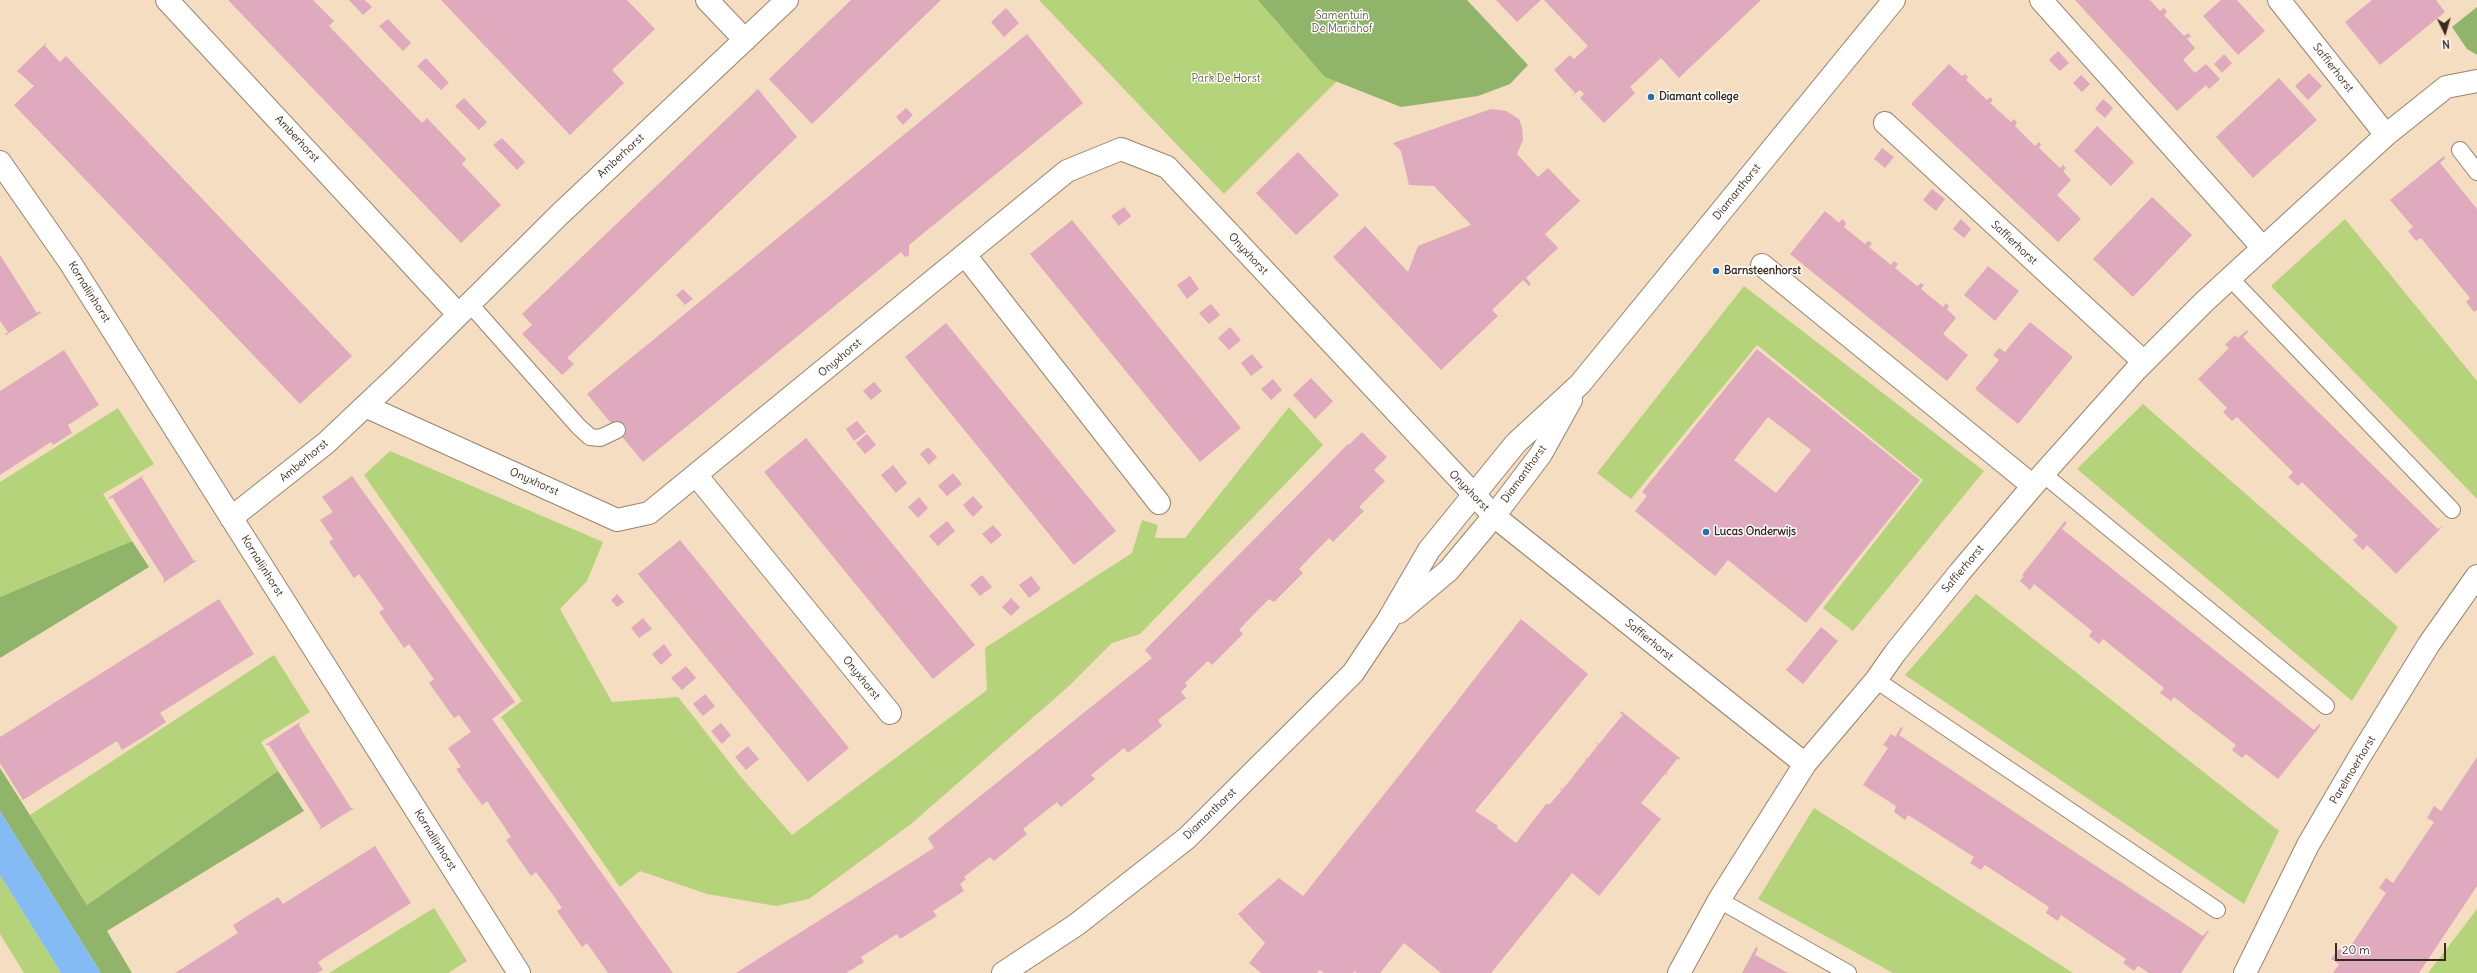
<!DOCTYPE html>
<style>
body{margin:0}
#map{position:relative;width:2477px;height:973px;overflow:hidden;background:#f4ddc0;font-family:Delius,sans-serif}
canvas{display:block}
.north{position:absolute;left:2425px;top:12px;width:40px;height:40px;-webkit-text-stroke:3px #fff;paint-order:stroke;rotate:175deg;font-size:11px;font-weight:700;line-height:16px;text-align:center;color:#3b2a1e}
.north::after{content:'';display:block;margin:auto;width:14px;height:18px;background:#3b2a1e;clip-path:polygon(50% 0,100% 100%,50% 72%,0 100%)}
.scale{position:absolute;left:2335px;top:943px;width:111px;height:18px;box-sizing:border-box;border:2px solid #3b2a1e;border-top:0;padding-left:5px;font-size:12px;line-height:14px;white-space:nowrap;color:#3b2a1e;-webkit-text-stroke:3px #fff;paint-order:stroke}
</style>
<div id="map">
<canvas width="2477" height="973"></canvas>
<div class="north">N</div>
<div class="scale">20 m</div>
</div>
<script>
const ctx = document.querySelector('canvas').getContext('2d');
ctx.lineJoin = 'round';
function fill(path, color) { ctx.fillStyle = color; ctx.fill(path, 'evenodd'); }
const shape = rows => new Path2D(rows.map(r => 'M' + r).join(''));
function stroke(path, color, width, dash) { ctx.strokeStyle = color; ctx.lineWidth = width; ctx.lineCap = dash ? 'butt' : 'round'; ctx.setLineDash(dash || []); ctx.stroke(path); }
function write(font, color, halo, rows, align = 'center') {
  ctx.font = font + ' Delius,sans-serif'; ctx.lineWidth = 3; ctx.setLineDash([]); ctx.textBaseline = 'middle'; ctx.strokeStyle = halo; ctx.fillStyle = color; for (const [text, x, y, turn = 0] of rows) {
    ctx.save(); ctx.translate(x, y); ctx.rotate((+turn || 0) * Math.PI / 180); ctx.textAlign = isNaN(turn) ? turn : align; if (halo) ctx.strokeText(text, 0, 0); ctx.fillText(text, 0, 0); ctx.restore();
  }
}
fill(shape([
 [1039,0,1418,0,1224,194],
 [2345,219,2477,381,2477,499,2271,286],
 [1744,286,1984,471,1853,631,1823,608,1923,480,1757,345,1631,499,1597,473],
 [2143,404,2398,627,2352,701,2077,469],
 [1289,407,1323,445,1140,634,1112,643,1069,686,911,824,809,899,776,906,707,894,640,871,620,887,501,717,522,701,364,475,390,451,603,542,587,581,560,609,612,702,678,697,741,777,792,835,987,690,985,648,1132,553,1142,520,1158,525,1155,538,1185,538],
 [118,408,154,464,103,494,132,541,0,597,0,482],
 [1976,594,2279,831,2244,904,1905,675],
 [274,655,310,712,261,742,278,771,87,905,30,815],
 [1814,808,2073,973,1893,973,1758,899],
 [0,875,61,973,24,973,0,934],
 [434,908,467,961,448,973,329,973],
 [2477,909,2477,973,2428,973]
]), '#b5d37a');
fill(shape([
 [1258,0,1467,0,1528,65,1510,84,1478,96,1401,107,1325,77],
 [2477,7,2477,55,2467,49,2452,27],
 [132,541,149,567,0,658,0,597],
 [0,768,87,905,278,771,304,811,107,931,132,973,101,973,0,811]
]), '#90b56a');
fill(shape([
 [0,811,101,973,61,973,0,875]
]), '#84bbf4');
fill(shape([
 [228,0,313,0,334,21,329,26,422,123,427,118,466,159,462,164,501,205,461,243],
 [349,0,365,0,372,7,363,15],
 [441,0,627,0,655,29,612,70,624,83,570,135],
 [851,0,941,0,812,124,769,79],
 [1496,0,1541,0,1517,22],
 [1544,0,1761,0,1679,78,1661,58,1630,87,1635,93,1604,123,1580,98,1584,94,1580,90,1571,97,1575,93,1554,70,1570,55,1574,59,1588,46],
 [2075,0,2150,0,2160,11,2164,8,2167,12,2164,15,2184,36,2188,33,2191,36,2187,39,2195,48,2183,60,2195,73,2206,64,2220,79,2209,89,2206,85,2177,111],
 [2221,0,2237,0,2265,31,2238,55,2203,16],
 [2372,0,2436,0,2445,12,2380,65,2345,22],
 [1006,8,1019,23,1004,37,991,22],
 [388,19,411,43,403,51,379,26],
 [1027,34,1083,103,909,245,909,255,905,257,901,252,643,462,587,394],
 [47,42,45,46,60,62,66,56,352,356,300,404,14,105,34,86,17,71],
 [2058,51,2069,63,2060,71,2049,60],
 [2224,54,2232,63,2222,73,2214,64],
 [426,58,449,83,441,90,417,66],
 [1949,64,1962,76,1965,74,1968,77,1966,80,1987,100,1990,97,1993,100,1990,103,2011,122,2014,119,2017,123,2015,126,2035,146,2039,142,2041,145,2039,148,2060,168,2063,165,2066,168,2063,171,2071,180,2057,195,2081,219,2058,242,1911,104],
 [2309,73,2322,86,2308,100,2295,86],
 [2081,75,2090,84,2082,92,2073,83],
 [2279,78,2317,120,2253,178,2216,137],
 [758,89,797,137,567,358,574,364,562,375,522,334,532,325,522,314],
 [464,98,487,122,479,130,455,106],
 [2103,99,2113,108,2105,118,2095,109],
 [906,108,913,115,903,125,896,117],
 [1491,109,1506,111,1519,119,1522,127,1523,140,1517,154,1538,177,1548,168,1580,201,1545,234,1558,248,1526,278,1531,284,1529,286,1523,280,1492,310,1498,316,1441,370,1333,257,1365,226,1408,272,1418,246,1471,225,1434,186,1409,185,1401,151,1393,143],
 [2097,126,2134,162,2111,186,2074,151],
 [502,138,525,162,517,170,493,145],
 [1882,148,1894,157,1885,168,1874,159],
 [1298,152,1339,195,1296,235,1256,193],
 [2444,156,2445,158,2440,163,2477,209,2477,310,2474,312,2466,302,2470,298,2421,238,2416,241,2408,231,2413,227,2390,200],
 [1932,189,1945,199,1936,211,1923,200],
 [2152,197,2192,235,2133,297,2093,259],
 [1124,207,1131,216,1119,226,1111,216],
 [1825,211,1839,223,1842,219,1846,223,1844,227,1865,244,1868,241,1872,243,1869,247,1891,265,1894,261,1898,264,1895,268,1917,286,1921,283,1924,285,1921,289,1943,307,1946,303,1949,306,1947,309,1956,318,1943,334,1968,355,1947,381,1790,254],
 [1961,219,1971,229,1964,238,1953,229],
 [1072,220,1241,428,1200,462,1030,254],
 [0,255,37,313,40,311,41,313,6,335,5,334,8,332,0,321],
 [1988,266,2019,291,1995,321,1964,295],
 [1190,276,1199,289,1187,299,1177,285],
 [683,289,693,299,685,305,676,295],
 [1211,304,1220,315,1209,324,1199,313],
 [2030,322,2073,357,2018,424,1975,389,1999,360,1993,355,1999,348,2005,352],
 [946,323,1116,531,1074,565,905,357],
 [1230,327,1241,340,1229,350,1218,338],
 [2247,330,2248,332,2243,337,2307,401,2438,529,2444,525,2396,574,2367,545,2363,550,2353,540,2358,536,2302,482,2298,486,2288,477,2293,472,2237,417,2232,421,2223,412,2227,408,2198,379,2229,348,2225,345,2235,335,2238,338],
 [1757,349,1920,480,1806,623,1728,560,1715,576,1635,511,1647,496,1642,492],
 [1768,417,1811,450,1776,493,1734,460],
 [64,350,99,405,68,425,72,433,53,445,51,442,0,475,0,391],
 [1252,354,1263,367,1251,376,1241,363],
 [1311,378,1333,401,1315,419,1293,395],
 [1273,379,1282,390,1271,400,1261,389],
 [874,382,882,391,871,400,863,391],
 [857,421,866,432,854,441,846,429],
 [1362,432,1387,457,1374,470,1385,481,1359,507,1364,511,1333,542,1329,538,1315,552,1299,569,1303,573,1274,602,1269,599,1254,614,1239,630,1243,634,1212,665,1208,661,1185,683,1187,686,1181,692,1186,698,1158,720,1162,726,1128,753,1124,748,1091,775,1095,779,1061,807,1057,802,1023,829,1027,834,994,861,990,857,964,877,966,879,960,884,964,891,933,911,937,916,900,939,897,934,861,957,864,962,846,973,736,973,934,848,928,838,1152,658,1145,650,1348,444,1349,445],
 [867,434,876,445,865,454,856,443],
 [806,438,975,645,933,679,764,472],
 [928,447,937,457,929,465,920,454],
 [893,465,907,483,896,493,881,475],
 [953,473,962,484,947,496,938,486],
 [144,475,142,478,159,505,194,561,198,560,163,583,164,579,112,497,110,499,108,498],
 [352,476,515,702,492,719,673,973,608,973,587,943,582,947,557,911,562,908,551,892,536,872,531,876,506,840,511,837,487,801,482,805,456,769,461,767,448,748,471,732,459,715,454,718,429,683,434,679,409,644,404,648,395,635,379,612,384,609,359,574,354,578,329,542,333,539,320,520,333,512,322,497],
 [973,496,983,507,973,517,963,505],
 [919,497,928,508,918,518,908,507],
 [947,521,955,531,938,546,929,536],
 [2065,521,2067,523,2062,529,2242,672,2314,730,2319,724,2321,725,2278,779,2246,754,2242,758,2232,750,2236,745,2174,697,2171,701,2160,693,2164,688,2103,639,2099,644,2089,636,2092,631,2034,584,2030,590,2020,581,2024,576,2022,575],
 [993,525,1002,535,991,544,982,534],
 [680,540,849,748,808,782,638,574],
 [982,575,992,587,980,596,970,585],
 [1031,576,1041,589,1029,598,1019,585],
 [617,594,624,602,617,607,611,600],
 [1011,598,1020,607,1011,616,1002,607],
 [219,599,254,654,160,713,166,722,145,736,122,750,117,741,23,800,0,763,0,737],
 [643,618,652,629,639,638,631,628],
 [1521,619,1588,674,1475,811,1498,826,1497,828,1516,843,1546,804,1550,804,1562,790,1558,787,1563,789,1586,760,1585,757,1587,759,1598,745,1595,742,1599,744,1611,729,1623,715,1620,713,1621,711,1681,759,1677,759,1666,773,1669,776,1665,774,1641,803,1661,819,1599,896,1572,873,1491,973,1441,973,1404,943,1380,973,1357,973,1354,971,1353,973,1324,973,1320,970,1317,973,1261,973,1249,963,1265,943,1238,914,1279,878,1303,896,1413,758],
 [1821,627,1838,641,1803,684,1786,670],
 [664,644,672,655,661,665,652,654],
 [686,666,696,678,682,690,671,678],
 [705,694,715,706,703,716,693,704],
 [300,722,299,726,307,739,351,808,354,808,319,830,321,827,269,745,265,745],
 [721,723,731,735,722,744,711,731],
 [1901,727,1903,728,1899,735,2049,835,2203,936,2208,930,2209,931,2181,973,2149,973,2138,966,2134,971,2123,963,2126,959,2092,936,2061,915,2058,921,2046,913,2049,907,1985,865,1981,870,1970,863,1974,857,1908,815,1905,820,1894,812,1896,806,1863,785,1888,748,1883,745,1891,734,1895,737],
 [748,746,759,759,746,770,735,757],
 [2477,757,2477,886,2419,973,2333,973,2339,964,2331,959,2339,949,2346,953,2386,893,2379,888,2386,878,2393,883,2434,822,2427,818,2434,806,2441,811],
 [375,846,411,903,318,962,323,970,317,973,175,973,238,933,233,925,278,897,283,904],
 [1756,947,1758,948,1755,955,1788,973,1742,973]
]), '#dfaabd');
const service = shape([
 [2460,150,2477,172],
 [2230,278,2452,510],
 [469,303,578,426,590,437,600,438,617,430],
 [2043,474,2326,706],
 [1876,680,2217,910],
 [1719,900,1848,973]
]);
const minor = shape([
 [167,0,458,314],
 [707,0,745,40],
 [2041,0,2263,248],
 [2279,0,2386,135],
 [1885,123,2144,362],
 [0,162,71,264,519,973],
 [965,255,1159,503],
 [1762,265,2033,486],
 [365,406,617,520,649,513,1067,171,1121,149,1167,167,1494,516,1805,764],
 [696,475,890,713],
 [231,518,326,443,398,375,559,215,787,0],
 [1399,612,1449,570,1494,516,1541,454,1571,400],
 [1003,973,1076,925,1187,838,1353,673,1387,622,1429,550,1507,454,1516,443,1580,384,1894,0],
 [1679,973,1719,900,1805,764,1876,680,1895,653,1960,572,2043,474,2136,370,2204,302,2386,135,2446,87,2477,81],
 [2245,973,2308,845,2360,756,2429,644,2477,576]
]);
stroke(service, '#98846f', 18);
stroke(minor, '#98846f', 24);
stroke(service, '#fff', 16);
stroke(minor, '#fff', 22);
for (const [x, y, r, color] of [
 [1651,97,4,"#1f6fb2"],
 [1716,271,4,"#1f6fb2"],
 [1706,532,4,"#1f6fb2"]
]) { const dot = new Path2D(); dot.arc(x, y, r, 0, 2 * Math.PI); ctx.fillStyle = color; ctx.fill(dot); stroke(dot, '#fff', 1.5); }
write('11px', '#605d3a', '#fff', [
 ["Samentuin",1342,16],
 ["De Mariahof",1342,29],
 ["Park De Horst",1226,79]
]);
write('11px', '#3b2a1e', '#fff', [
 ["Saffierhorst",2333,68,52],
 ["Amberhorst",297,139,47],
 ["Amberhorst",621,156,-43],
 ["Diamanthorst",1737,192,-51],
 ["Saffierhorst",2014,243,43],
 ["Onyxhorst",1248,254,47],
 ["Kornalijnhorst",89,292,58],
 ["Onyxhorst",840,358,-40],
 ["Amberhorst",304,461,-40],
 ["Diamanthorst",1524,474,-54],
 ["Onyxhorst",534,482,24],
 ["Onyxhorst",1469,491,46],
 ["Kornalijnhorst",262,566,58],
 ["Saffierhorst",1963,569,-50],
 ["Saffierhorst",1649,640,39],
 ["Onyxhorst",861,678,51],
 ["Parelmoerhorst",2353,770,-59],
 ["Diamanthorst",1210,814,-44],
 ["Kornalijnhorst",435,840,58]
]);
write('bold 11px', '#3b2a1e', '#fff', [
 ["Diamant college",1659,97],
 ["Barnsteenhorst",1724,271],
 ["Lucas Onderwijs",1714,532]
], 'left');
</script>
